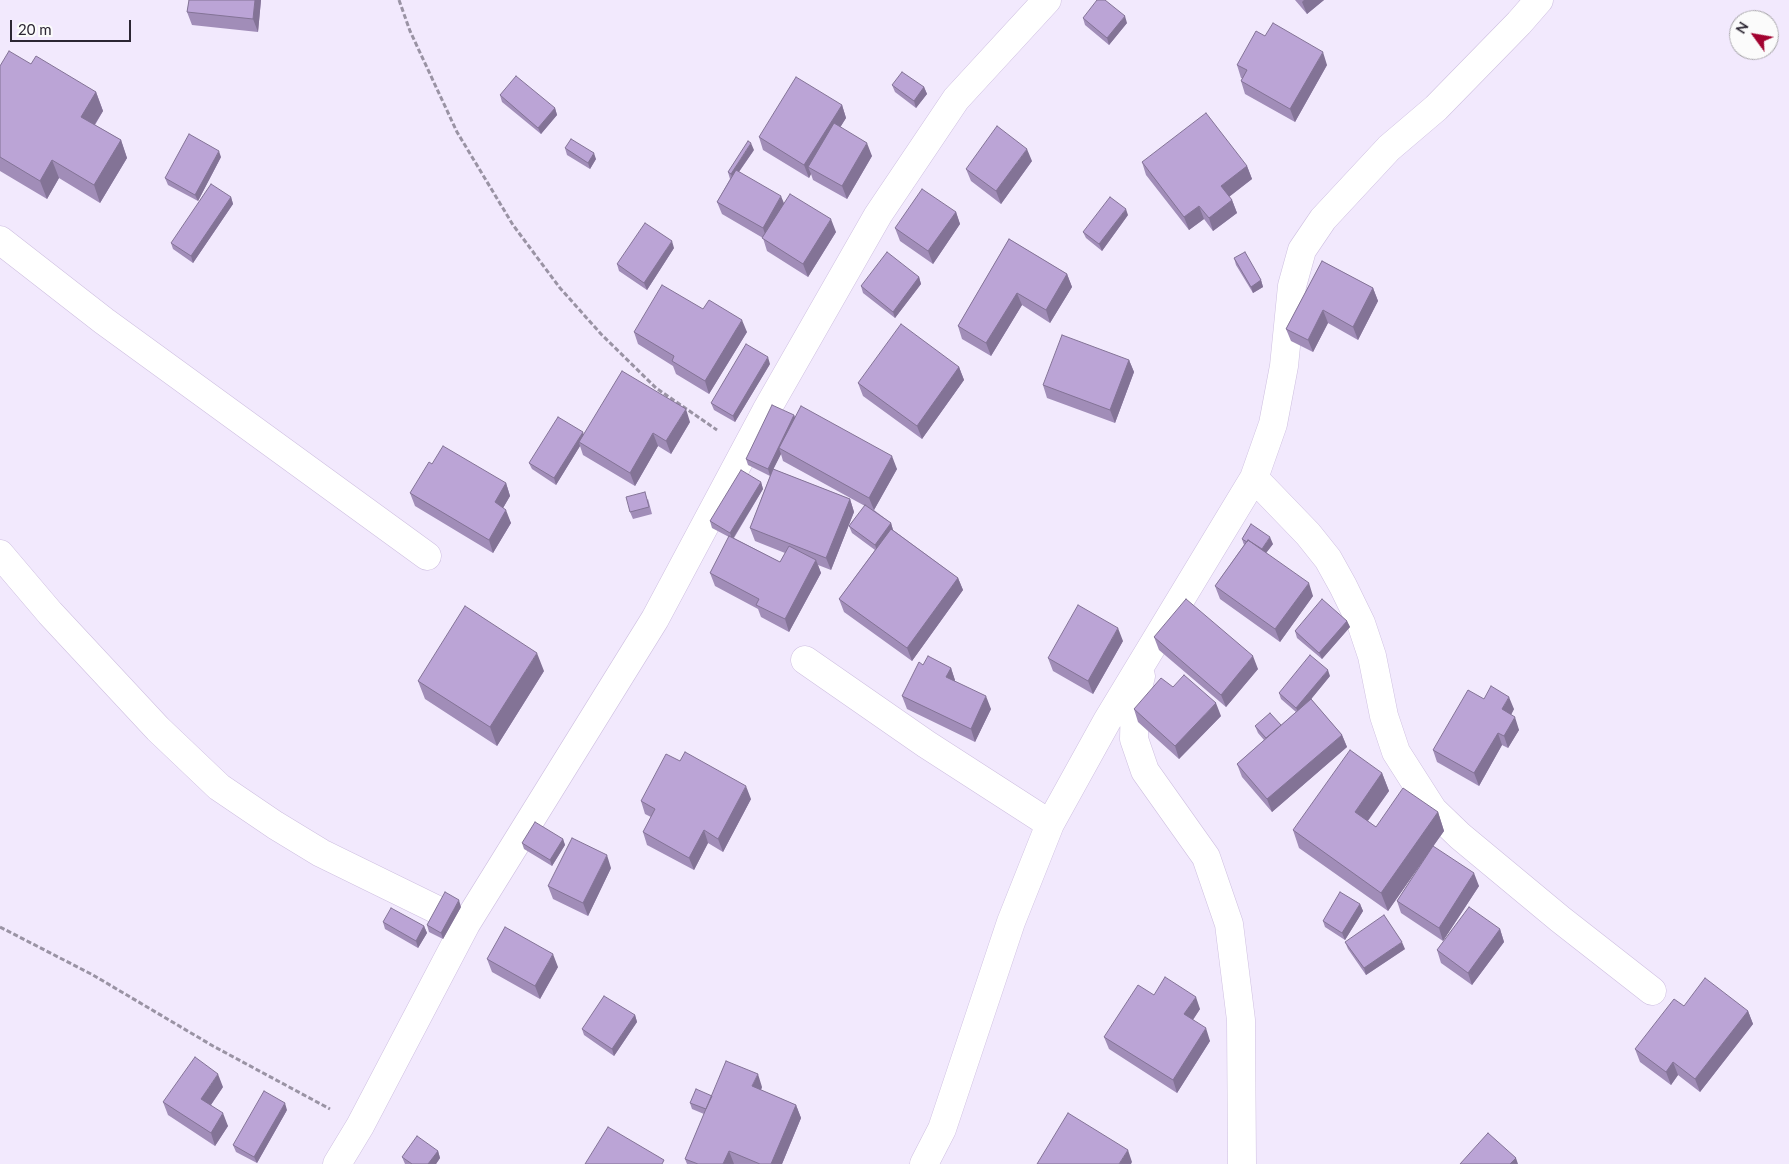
<!DOCTYPE html>
<style>
body{margin:0}
#map{position:relative;width:1789px;height:1164px;overflow:hidden;background:#f2e9fd;font-family:Lato,sans-serif}
canvas{display:block}
.north{position:absolute;left:1729px;top:10px;width:50px;height:50px;box-sizing:border-box;background:#fbfbfb;border:1px solid #a8a6ab;border-radius:50%;rotate:302deg;font-size:14px;font-weight:700;line-height:20px;text-align:center;color:#2c2633}
.north::after{content:'';display:block;margin:auto;width:18px;height:22px;background:#a20230;clip-path:polygon(50% 0,100% 100%,50% 72%,0 100%)}
.scale{position:absolute;left:10px;top:20px;width:121px;height:22px;box-sizing:border-box;border:2px solid #2c2633;border-top:0;padding-left:6px;font-size:15px;line-height:18px;white-space:nowrap;color:#2c2633;-webkit-text-stroke:4px #fbfbfb;paint-order:stroke}
</style>
<div id="map">
<canvas width="1789" height="1164"></canvas>
<div class="north">N</div>
<div class="scale">20 m</div>
</div>
<script>
const ctx = document.querySelector('canvas').getContext('2d');
ctx.lineJoin = 'round';
const shape = rows => new Path2D(rows.map(r => 'M' + r).join(''));
function stroke(path, color, width, dash) { ctx.strokeStyle = color; ctx.lineWidth = width; ctx.lineCap = dash ? 'butt' : 'round'; ctx.setLineDash(dash || []); ctx.stroke(path); }
function fill(path, color) { ctx.fillStyle = color; ctx.fill(path, 'evenodd'); }
const street = shape([
 [0,240,104,321,427,556],
 [1254,478,1308,534,1328,559,1343,586,1361,623,1372,656,1384,716,1396,752,1433,810,1460,836,1560,919,1652,991],
 [0,554,50,613,158,729,219,787,275,825,321,853,466,924],
 [805,660,926,744,1050,824],
 [1141,676,1135,699,1134,739,1145,771,1206,857,1229,924,1241,1020,1242,1164],
 [337,1164,360,1126,466,924,655,619,766,411,878,215,956,99,1047,0],
 [924,1164,942,1129,1011,922,1050,824,1107,721,1254,478,1273,424,1284,366,1292,286,1302,250,1323,219,1389,148,1436,108,1519,23,1539,0]
]);
stroke(street, '#cebfe0', 29);
stroke(shape([
 [399,0,410,31,457,132,513,225,560,288,601,334,656,388,717,430],
 [0,927,93,975,213,1046,330,1109]
]), '#9a93a4', 3, [5, 2.5]);
stroke(street, '#fff', 28);
fill(shape([
 [189,0,261,0,258,32,192,25,187,12],
 [1295,0,1324,0,1307,14],
 [1083,18,1127,23,1109,45,1085,25],
 [1265,36,1327,65,1295,122,1245,94,1241,81,1242,78,1241,78,1237,65],
 [31,64,96,92,103,111,95,125,121,140,127,158,100,203,59,178,47,199,0,171,0,66],
 [892,85,924,87,927,94,916,108,895,92],
 [500,95,555,108,557,115,541,134,502,102],
 [842,105,846,118,840,127,872,156,847,199,813,180,811,174,809,178,763,150,759,137],
 [565,148,596,159,590,169,567,155],
 [754,150,739,172,784,204,836,232,808,277,767,251,763,238,722,214,717,202,730,179,728,172],
 [221,157,198,201,168,185,165,178],
 [1032,161,1001,204,971,181,966,169],
 [1142,162,1247,166,1252,179,1229,197,1232,200,1237,213,1213,231,1204,219,1189,230,1146,175],
 [231,197,233,204,193,263,173,249,171,243],
 [956,212,960,224,933,264,900,241,895,228],
 [1128,215,1102,251,1086,238,1083,232],
 [1009,239,1067,274,1072,287,1050,323,1022,305,991,356,962,339,958,326],
 [674,248,647,290,619,271,617,264],
 [1234,258,1261,280,1263,287,1253,293,1236,265],
 [1322,261,1373,288,1378,301,1358,340,1328,323,1313,352,1291,341,1286,329],
 [919,277,921,284,895,318,863,293,861,286],
 [703,309,747,332,709,394,676,374,673,366,638,344,634,332],
 [1129,360,1134,372,1115,423,1047,398,1043,385],
 [770,364,735,422,714,410,711,403],
 [959,367,964,380,922,439,863,396,858,383],
 [794,415,795,418,897,469,874,510,891,523,893,530,958,578,963,590,912,661,844,612,839,599,875,550,852,533,849,526,865,506,783,461,781,454,773,469,850,499,854,512,831,570,818,565,821,573,789,632,761,617,758,609,715,586,710,573,729,537,712,528,710,521,761,482,763,489,734,538,780,562,785,553,755,541,750,528,770,476,748,465,746,459],
 [690,422,671,454,658,446,635,486,583,455,580,446,556,485,532,469,529,463,583,435],
 [506,483,510,496,503,508,511,523,493,553,415,506,410,493],
 [648,499,652,514,633,519,630,512],
 [1242,539,1273,544,1266,553,1313,596,1280,642,1220,599,1215,586,1244,545],
 [1347,621,1350,627,1322,659,1297,638,1295,631],
 [1154,637,1258,669,1226,707,1159,650],
 [1123,641,1093,694,1053,671,1048,658],
 [923,665,951,668,955,681,991,709,975,742,907,709,902,696],
 [544,671,497,746,425,699,418,681],
 [1330,676,1311,699,1342,735,1347,747,1272,812,1242,777,1237,764,1264,740,1258,733,1255,726,1281,725,1296,712,1281,699,1279,693],
 [1484,699,1514,709,1511,715,1519,730,1508,748,1502,745,1479,786,1437,762,1433,750],
 [1134,709,1221,716,1179,759,1138,722],
 [1382,773,1389,791,1368,821,1376,827,1438,812,1444,831,1433,846,1479,886,1443,941,1401,913,1397,901,1425,858,1388,911,1299,848,1293,830],
 [751,799,723,852,708,843,694,870,647,845,643,832,651,817,645,814,641,801],
 [563,839,565,845,552,866,524,849,522,843],
 [611,868,588,916,553,899,548,886],
 [1360,904,1363,911,1345,940,1325,927,1323,921],
 [461,907,443,939,429,932,427,925],
 [383,922,424,926,427,933,418,948,385,929],
 [1500,929,1504,942,1472,985,1441,963,1437,950],
 [1345,942,1405,949,1366,975,1348,949],
 [487,959,558,967,540,999,492,972],
 [1154,995,1200,1009,1193,1020,1210,1041,1177,1093,1109,1049,1104,1037],
 [1684,1006,1748,1011,1753,1024,1700,1092,1678,1075,1671,1085,1640,1062,1635,1049],
 [635,1015,637,1022,614,1056,584,1035,582,1029],
 [223,1087,211,1105,228,1126,215,1146,168,1115,163,1102],
 [762,1087,761,1090,796,1105,801,1118,782,1164,687,1164,685,1159,704,1114,692,1109,690,1103,712,1096],
 [287,1110,257,1163,236,1152,233,1145],
 [438,1151,440,1158,436,1164,405,1164,402,1157]
]), '#a18db8');
fill(shape([
 [255,0,261,0,258,32,253,19],
 [1304,0,1324,0,1307,14,1302,2],
 [1125,16,1127,23,1109,45,1107,38],
 [1323,52,1327,65,1295,122,1290,109],
 [924,87,927,94,916,108,914,101],
 [96,92,103,111,88,135,81,117],
 [842,105,846,118,814,170,808,167,811,174,809,178,804,165],
 [555,108,557,115,541,134,538,128],
 [121,140,127,158,100,203,94,185],
 [751,143,754,150,733,180,731,174],
 [867,143,872,156,847,199,842,186],
 [1027,149,1032,161,1001,204,996,191],
 [219,151,221,157,198,201,195,195],
 [594,153,596,159,590,169,588,163],
 [52,160,59,178,47,199,40,181],
 [1247,166,1252,179,1226,199,1221,186],
 [781,196,786,208,767,240,763,228],
 [231,197,233,204,193,263,191,256],
 [1232,200,1237,213,1213,231,1209,218],
 [1199,206,1204,219,1189,230,1184,217],
 [1126,209,1128,215,1102,251,1099,244],
 [956,212,960,224,933,264,928,251],
 [831,219,836,232,808,277,803,264],
 [672,241,674,248,647,290,644,283],
 [1067,274,1072,287,1050,323,1046,310],
 [919,277,921,284,895,318,893,312],
 [1261,280,1263,287,1253,293,1251,287],
 [1373,288,1378,301,1358,340,1353,327],
 [1017,293,1022,305,991,356,986,343],
 [1323,310,1328,323,1313,352,1308,340],
 [742,320,747,332,709,394,705,381],
 [768,357,770,364,735,422,733,416],
 [1129,360,1134,372,1115,423,1110,410],
 [959,367,964,380,922,439,917,426],
 [686,409,690,422,671,454,666,441],
 [794,415,797,422,779,448,781,454,770,476,768,469],
 [583,432,585,439,579,442,580,446,556,485,554,478],
 [653,433,658,446,635,486,630,473],
 [892,456,897,469,874,510,869,498],
 [761,482,763,489,732,540,730,533],
 [506,483,510,496,499,515,495,502],
 [850,499,854,512,831,570,826,558],
 [506,510,511,523,493,553,489,540],
 [891,523,893,530,877,551,875,545],
 [1270,537,1273,544,1263,557,1261,551],
 [816,560,821,573,789,632,785,619],
 [958,578,963,590,912,661,907,648],
 [1309,583,1313,596,1280,642,1275,629],
 [1347,621,1350,627,1322,659,1319,653],
 [1118,628,1123,641,1093,694,1088,681],
 [537,653,544,671,497,746,490,727],
 [1253,656,1258,669,1226,707,1221,695],
 [951,668,955,680,951,689,946,677],
 [1328,670,1330,676,1299,714,1296,708],
 [986,696,991,709,975,742,971,729],
 [1509,697,1514,709,1507,722,1502,709],
 [1216,703,1221,716,1179,759,1175,746],
 [1515,717,1519,730,1508,748,1504,736],
 [1498,733,1502,745,1479,786,1474,773],
 [1342,735,1347,747,1272,812,1267,799],
 [1382,773,1389,791,1361,830,1355,812],
 [746,786,751,799,723,852,718,839],
 [1438,812,1444,831,1388,911,1381,893],
 [704,830,708,843,694,870,689,858],
 [563,839,565,845,552,866,550,860],
 [607,855,611,868,588,916,583,903],
 [1474,873,1479,886,1443,941,1439,928],
 [459,900,461,907,443,939,441,933],
 [1360,904,1363,911,1345,940,1342,933],
 [424,926,427,933,418,948,416,941],
 [1500,929,1504,942,1472,985,1468,973],
 [1402,942,1405,949,1366,975,1364,968],
 [553,954,558,967,540,999,535,986],
 [1196,997,1200,1009,1188,1027,1184,1014],
 [1748,1011,1753,1024,1700,1092,1695,1079],
 [635,1015,637,1022,614,1056,612,1049],
 [1206,1028,1210,1041,1177,1093,1173,1080],
 [1673,1062,1678,1075,1671,1085,1666,1072],
 [218,1074,223,1087,206,1112,201,1099],
 [758,1074,762,1087,757,1099,752,1086],
 [285,1103,287,1110,257,1163,254,1157],
 [796,1105,801,1118,782,1164,771,1164],
 [223,1113,228,1126,215,1146,211,1133],
 [1128,1150,1132,1162,1131,1164,1119,1164],
 [438,1151,440,1158,436,1164,428,1164],
 [729,1151,734,1164,723,1164],
 [1516,1158,1518,1164,1510,1164]
]), '#837396');
const building = shape([
 [189,0,255,0,253,19,187,12,189,0],
 [1097,0,1105,0,1125,16,1107,38,1083,18,1097,0],
 [1273,23,1323,52,1290,109,1241,81,1247,70,1237,65,1256,31,1265,36,1273,23],
 [9,51,31,64,36,56,96,92,81,117,121,140,94,185,52,160,40,181,0,157,0,66,9,51],
 [902,72,924,87,914,101,892,85,902,72],
 [516,76,555,108,538,128,500,95,516,76],
 [796,77,842,105,804,165,759,137,796,77],
 [1206,113,1247,166,1221,186,1232,200,1209,218,1199,206,1184,217,1142,162,1206,113],
 [834,123,867,143,842,186,808,167,834,123],
 [997,126,1027,149,996,191,966,169,997,126],
 [189,134,219,151,195,195,165,178,189,134],
 [571,139,594,153,588,163,565,148,571,139],
 [748,141,751,143,731,174,728,172,748,141],
 [736,170,781,196,763,228,717,202,736,170],
 [211,184,231,197,191,256,171,243,211,184],
 [922,189,956,212,928,251,895,228,922,189],
 [790,194,831,219,803,264,762,238,790,194],
 [1110,197,1126,209,1099,244,1083,232,1110,197],
 [645,223,672,241,644,283,617,264,645,223],
 [1009,239,1067,274,1046,310,1017,293,986,343,958,326,1009,239],
 [887,252,919,277,893,312,861,286,887,252],
 [1245,252,1261,280,1251,287,1234,258,1245,252],
 [1322,261,1373,288,1353,327,1323,310,1308,340,1286,329,1322,261],
 [662,285,703,309,709,300,742,320,705,381,672,361,674,356,634,332,662,285],
 [901,324,959,367,917,426,858,383,901,324],
 [1062,335,1129,360,1110,410,1043,385,1062,335],
 [746,344,768,357,733,416,711,403,746,344],
 [622,371,686,409,666,441,653,433,630,473,579,442,622,371],
 [772,405,794,415,768,469,746,459,772,405],
 [801,406,892,456,869,498,779,448,801,406],
 [558,417,583,432,554,478,529,463,558,417],
 [443,446,506,483,495,502,506,510,489,540,410,493,429,462,432,464,443,446],
 [773,469,850,499,826,558,750,528,773,469],
 [741,470,761,482,730,533,710,521,741,470],
 [645,492,649,507,630,512,626,497,645,492],
 [865,505,891,523,875,545,849,526,865,505],
 [1251,524,1270,537,1262,549,1248,540,1247,542,1242,539,1251,524],
 [891,529,958,578,907,648,839,599,891,529],
 [729,536,780,562,789,546,816,560,785,619,756,605,759,599,710,573,729,536],
 [1248,540,1309,583,1275,629,1215,586,1248,540],
 [1186,599,1253,656,1221,695,1154,637,1186,599],
 [1322,599,1347,621,1319,653,1295,631,1322,599],
 [1078,605,1118,628,1088,681,1048,658,1078,605],
 [465,606,537,653,490,727,418,681,465,606],
 [1310,655,1328,670,1296,708,1279,693,1310,655],
 [928,656,951,668,946,677,986,696,971,729,902,696,919,662,923,665,928,656],
 [1184,675,1216,703,1175,746,1134,709,1161,678,1173,687,1184,675],
 [1491,686,1509,697,1502,709,1515,717,1504,736,1498,733,1474,773,1433,750,1468,690,1484,699,1491,686],
 [1311,699,1342,735,1267,799,1237,764,1311,699],
 [1270,713,1281,725,1266,738,1255,726,1270,713],
 [1350,750,1382,773,1355,812,1376,827,1403,788,1438,812,1381,893,1293,830,1350,750],
 [685,752,746,786,718,839,704,830,689,858,643,832,655,809,641,801,666,754,680,761,685,752],
 [535,822,563,839,550,860,522,843,535,822],
 [572,838,607,855,583,903,548,886,572,838],
 [1433,846,1474,873,1439,928,1397,901,1433,846],
 [445,892,459,900,441,933,427,925,445,892],
 [1340,892,1360,904,1342,933,1323,921,1340,892],
 [1469,907,1500,929,1468,973,1437,950,1469,907],
 [391,908,424,926,416,941,383,922,391,908],
 [1384,915,1402,942,1364,968,1345,942,1384,915],
 [505,927,553,954,535,986,487,959,505,927],
 [1165,977,1196,997,1184,1014,1206,1028,1173,1080,1104,1037,1138,985,1154,995,1165,977],
 [1705,978,1748,1011,1695,1079,1673,1062,1666,1072,1635,1049,1674,999,1684,1006,1705,978],
 [604,996,635,1015,612,1049,582,1029,604,996],
 [195,1057,218,1074,201,1099,223,1113,211,1133,163,1102,195,1057],
 [726,1061,758,1074,752,1086,796,1105,771,1164,760,1164,729,1151,723,1164,698,1164,685,1159,726,1061],
 [696,1089,712,1096,706,1109,690,1103,696,1089],
 [264,1091,285,1103,254,1157,233,1145,264,1091],
 [1068,1113,1128,1150,1119,1164,1037,1164,1068,1113],
 [608,1127,664,1160,662,1164,585,1164,608,1127],
 [1488,1133,1516,1158,1510,1164,1460,1164,1488,1133],
 [417,1136,438,1151,428,1164,412,1164,402,1157,417,1136]
]);
fill(building, '#bba4d6');
stroke(building, '#837396', 1);
</script>
